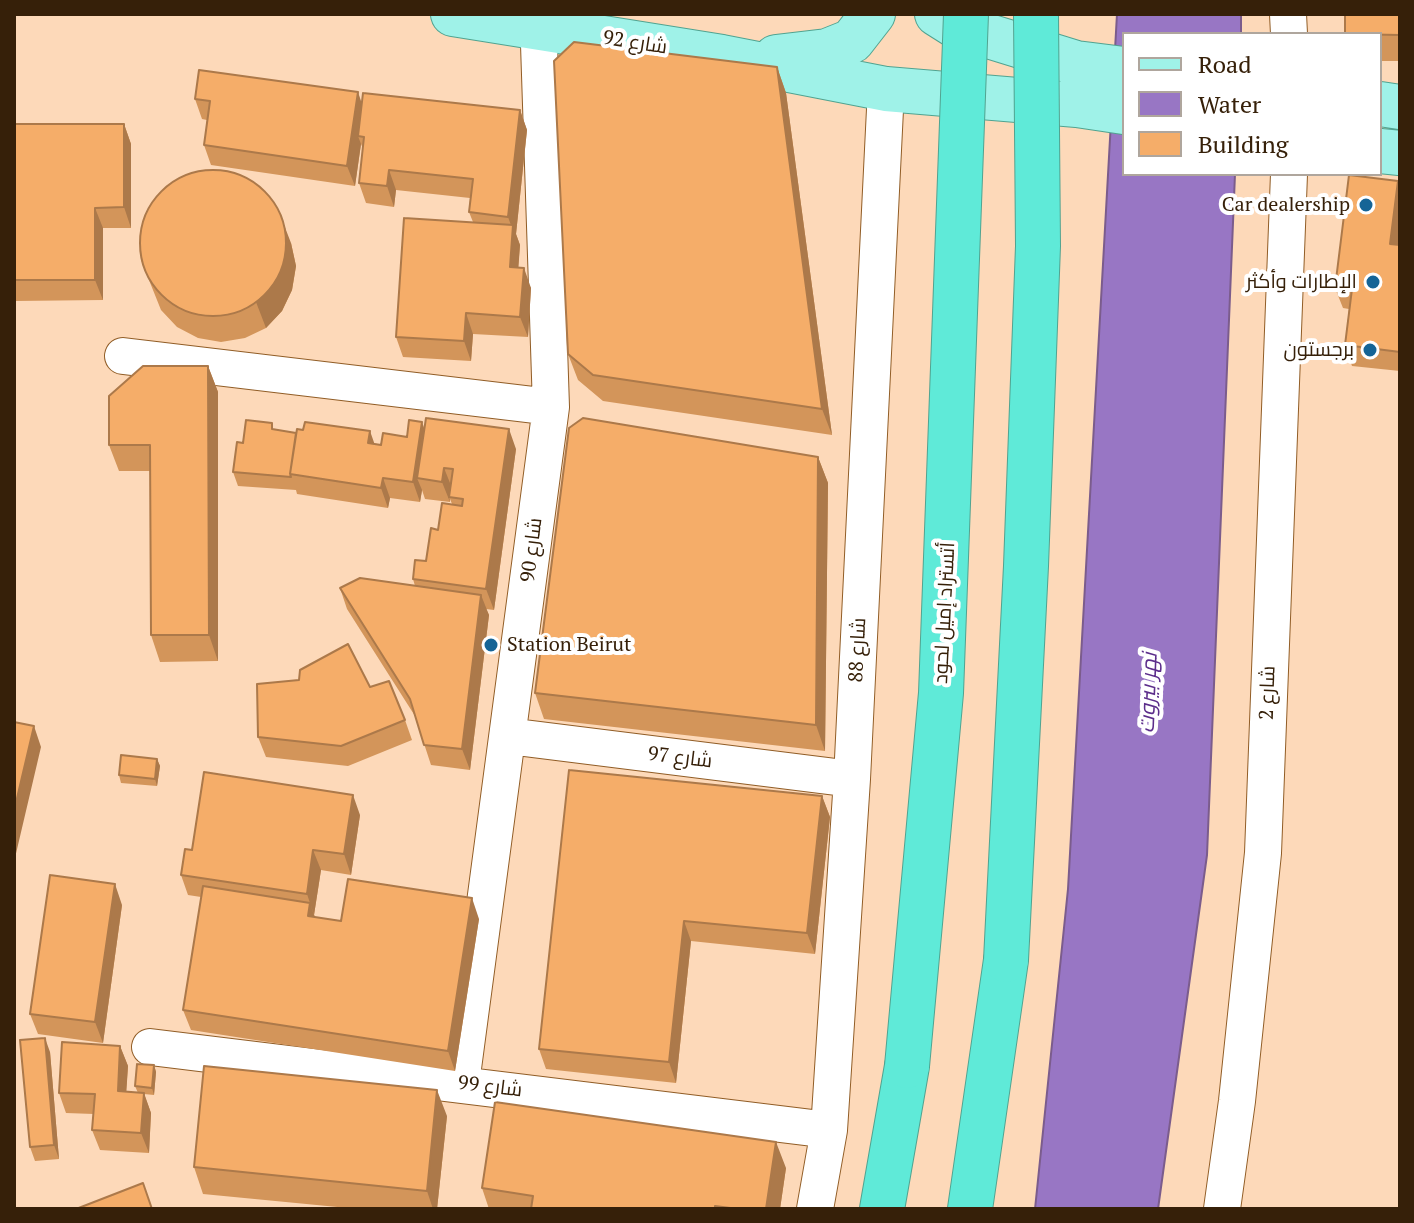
<!DOCTYPE html>
<meta charset="utf-8">
<style>
body{margin:0}
#map{position:relative;width:1414px;height:1223px;overflow:hidden;background:#fdd9b9;font-family:"PT Serif",serif}
canvas{display:block}
.frame{position:absolute;inset:0;border:16px solid #362009;pointer-events:none}
.legend{position:absolute;left:1122px;top:32px;width:260px;height:144px;box-sizing:border-box;background:#fff;border:2px solid #afa69d;margin:0;padding:10px 14px;list-style:none;font-size:24px;color:#362009}
.legend li{display:flex;align-items:center;gap:16px;height:40px}
.legend b{width:40px;border:2px solid #afa69d}
</style>
<div id="map">
<canvas width="1414" height="1223"></canvas>
<div class="frame"></div>
<ul class="legend">
<li><b style="height:10px;background:#9ff2e8"></b>Road</li>
<li><b style="height:22px;background:#9876c4"></b>Water</li>
<li><b style="height:22px;background:#f5ad69"></b>Building</li>
</ul>
</div>
<script>
const ctx = document.querySelector('canvas').getContext('2d');
ctx.lineJoin = 'round';
function fill(path, color) { ctx.fillStyle = color; ctx.fill(path, 'evenodd'); }
const shape = rows => new Path2D(rows.map(r => 'M' + r).join(''));
function stroke(path, color, width, dash) { ctx.strokeStyle = color; ctx.lineWidth = width; ctx.lineCap = dash ? 'butt' : 'round'; ctx.setLineDash(dash || []); ctx.stroke(path); }
function write(font, color, halo, rows, align = 'center') {
  ctx.font = font + ' "PT Serif",Cairo,serif'; ctx.lineWidth = 8; ctx.setLineDash([]); ctx.textBaseline = 'middle'; ctx.strokeStyle = halo; ctx.fillStyle = color; for (const [text, x, y, turn = 0] of rows) {
    ctx.save(); ctx.translate(x, y); ctx.rotate((+turn || 0) * Math.PI / 180); ctx.textAlign = isNaN(turn) ? turn : align; if (halo) ctx.strokeText(text, 0, 0); ctx.fillText(text, 0, 0); ctx.restore();
  }
}
const water = shape([
 [1117,14,1241,14,1241,34,1124,34,1124,174,1235,174,1207,855,1158,1209,1035,1209,1068,889,1117,14]
]);
fill(water, '#9876c4');
stroke(water, '#7b5c8c', 2);
const minor = shape([
 [1288,14,1289,34],
 [123,356,551,407],
 [508,736,852,779],
 [150,1047,829,1130],
 [461,1083,551,407,538,14],
 [815,1209,829,1130,852,779,886,89],
 [1222,1209,1237,1101,1263,853,1289,174]
]);
const major = shape([
 [453,14,722,57,886,89,1077,105,1124,112],
 [937,14,956,26,1076,63,1124,69],
 [776,57,827,51,852,41,873,14],
 [1380,104,1400,107],
 [1380,151,1400,153]
]);
const highway = shape([
 [882,1209,907,1066],
 [970,1209,1006,960]
]);
stroke(minor, '#915d26', 38);
stroke(major, '#51a390', 46);
stroke(highway, '#51a390', 46);
stroke(minor, '#fff', 36);
stroke(major, '#9ff2e8', 44);
stroke(highway, '#5fead8', 44);
const highwayBridge = shape([
 [1006,960,1026,566,1038,246,1036,14],
 [907,1066,941,693,966,14]
]);
stroke(highwayBridge, '#51a390', 46, []);
stroke(highwayBridge, '#5fead8', 44);
fill(shape([
 [1400,14,1400,61,1380,61,1380,34],
 [777,67,786,93,832,435,603,401,578,380,568,354],
 [195,99,362,103,520,110,527,130,516,234,520,245,518,268,531,288,528,337,473,334,471,361,403,357,396,337,473,222,469,212,470,198,396,190,394,207,366,203,359,183,363,149,361,144,355,186,211,165,204,145,207,120,202,119],
 [14,124,124,124,131,144,131,228,103,228,103,300,14,301],
 [1400,187,1400,371,1352,366,1345,345,1349,309,1343,308,1335,288],
 [291,243,296,266,292,290,282,311,266,328,245,338,221,342,198,338,177,327,161,310,141,260],
 [208,366,218,392,218,661,160,662,151,635,150,471,119,471,109,445],
 [424,429,516,449,494,610,486,609,489,615,470,770,431,765,415,716,347,609,340,588,415,586,413,579,426,561,438,530,452,504,450,499,450,502,425,499,422,490,420,502,390,498,388,508,297,494,296,490,238,486,233,472,243,443,275,430,381,445],
 [818,457,828,483,825,751,544,719,535,693],
 [370,687,405,720,412,740,348,766,266,757,258,737],
 [157,759,160,766,157,786,121,783,119,775],
 [822,796,830,817,815,954,691,941,676,1083,546,1069,539,1049],
 [360,815,351,875,321,870,314,915,315,918,341,921,479,919,455,1071,191,1030,183,1010,201,897,188,895,181,875],
 [122,905,103,1043,38,1034,30,1014],
 [120,1046,128,1066,126,1092,138,1093,135,1086,154,1065,156,1072,154,1095,144,1094,151,1113,149,1153,100,1150,92,1130,94,1114,66,1113,59,1093],
 [50,1052,59,1159,35,1161,30,1147],
 [447,1116,437,1209,358,1209,203,1194,194,1167],
 [786,1168,780,1209,489,1209,482,1188]
]), '#d3955a');
fill(shape([
 [777,67,786,93,832,435,822,409],
 [358,92,365,113,358,136,361,144,355,186,347,166],
 [520,110,527,130,516,234,520,245,517,287,510,267,512,228,508,217],
 [124,124,131,144,131,228,124,207],
 [389,170,396,190,394,207,387,186],
 [1398,181,1400,187,1400,244,1398,264,1390,244],
 [95,208,103,228,103,300,95,280],
 [281,217,291,243,296,266,292,290,282,311,266,328,256,302],
 [524,268,531,288,528,337,520,317],
 [466,313,473,334,471,361,464,341],
 [208,366,218,392,218,661,209,635],
 [422,422,429,442,417,478,422,490,420,502,413,482],
 [509,429,516,449,494,610,486,589],
 [370,431,377,451,368,443],
 [818,457,828,483,825,751,816,725],
 [444,468,452,488,449,497,450,502,442,482],
 [383,478,390,498,388,508,381,488],
 [481,595,489,615,470,770,462,749],
 [34,726,41,747,14,862,14,811],
 [157,759,160,766,157,786,155,779],
 [353,795,360,815,351,875,344,854],
 [822,796,830,817,815,954,807,933],
 [313,850,321,870,314,915,307,894],
 [115,884,122,905,103,1043,95,1022],
 [472,898,479,919,455,1071,448,1051],
 [310,903,317,923,308,916],
 [684,921,691,941,676,1083,669,1062],
 [45,1038,50,1052,59,1159,54,1145],
 [120,1046,128,1066,125,1112,118,1091],
 [154,1065,156,1072,154,1095,152,1088],
 [437,1090,447,1116,437,1209,433,1209,427,1191],
 [144,1093,151,1113,149,1153,141,1133],
 [776,1142,786,1168,780,1209,766,1209]
]), '#ac794a');
const building = shape([
 [1345,14,1400,14,1400,35,1345,34,1345,14],
 [574,42,777,67,822,409,593,375,568,354,554,61,574,42],
 [199,70,358,92,347,166,204,145,210,101,195,99,199,70],
 [363,93,520,110,508,217,469,212,473,179,389,170,387,186,359,183,364,137,358,136,363,93],
 [14,124,124,124,124,207,95,208,95,280,14,280,14,124],
 '140 243a73 73 0 1 1 146 0a73 73 0 1 1-146 0Z',
 [1349,175,1398,181,1390,244,1400,245,1400,352,1345,345,1352,289,1335,288,1349,175],
 [404,218,513,225,510,267,524,268,520,317,466,313,464,341,396,337,404,218],
 [143,366,208,366,209,635,151,635,150,445,109,445,109,396,143,366],
 [426,418,509,429,486,589,413,579,415,560,426,561,431,528,438,530,442,503,462,506,463,499,449,497,453,469,444,468,442,482,417,478,426,418],
 [583,418,818,457,816,725,535,693,569,428,583,418],
 [246,420,272,423,272,429,296,433,290,474,291,477,233,472,237,442,243,443,246,420],
 [409,420,422,422,413,482,383,478,381,488,290,474,297,429,303,430,305,422,370,431,368,443,381,445,383,433,407,437,409,420],
 [360,578,481,595,462,749,424,745,410,699,340,588,360,578],
 [348,644,370,687,389,681,405,720,341,746,258,737,257,684,299,680,300,670,348,644],
 [14,722,34,726,14,811,14,722],
 [121,755,157,759,155,779,119,775,121,755],
 [569,770,822,796,807,933,684,921,669,1062,539,1049,569,770],
 [204,772,353,795,344,854,313,850,307,894,181,875,185,849,192,850,204,772],
 [50,875,115,884,95,1022,30,1014,50,875],
 [348,879,472,898,448,1051,183,1010,203,886,310,903,308,916,341,921,348,879],
 [45,1038,54,1145,30,1147,20,1040,45,1038],
 [62,1042,120,1046,118,1091,144,1093,141,1133,92,1130,95,1094,59,1093,62,1042],
 [137,1064,154,1065,152,1088,135,1086,137,1064],
 [204,1066,437,1090,427,1191,194,1167,204,1066],
 [495,1102,776,1142,766,1209,738,1209,715,1206,715,1209,531,1209,533,1196,482,1188,495,1102],
 [143,1183,152,1209,76,1209,143,1183]
]);
fill(building, '#f5ad69');
stroke(building, '#ac794a', 2);
for (const [x, y, r, color] of [
 [1366,205,8,"#156496"],
 [1373,282,8,"#156496"],
 [1370,350,8,"#156496"],
 [491,645,8,"#156496"]
]) { const dot = new Path2D(); dot.arc(x, y, r, 0, 2 * Math.PI); ctx.fillStyle = color; ctx.fill(dot); stroke(dot, '#fff', 3); }
write('20px', '#362009', '#fff', [
 ["شارع 92",635,43,9],
 ["شارع 90",532,550,-83],
 ["أتستراد إميل لحود",945,613,-87],
 ["شارع 88",858,650,-87],
 ["شارع 2",1268,693,-88],
 ["شارع 97",680,758,7],
 ["شارع 99",490,1087,7]
]);
write('20px', '#362009', '#fff', [
 ["Car dealership",1350,205],
 ["الإطارات وأكثر",1357,282],
 ["برجستون",1354,350],
 ["Station Beirut",507,645,"left"]
], 'right');
write('italic 22px', '#5c2e8b', '#fff', [
 ["نهر بيروت",1149,693,-88]
]);
</script>
